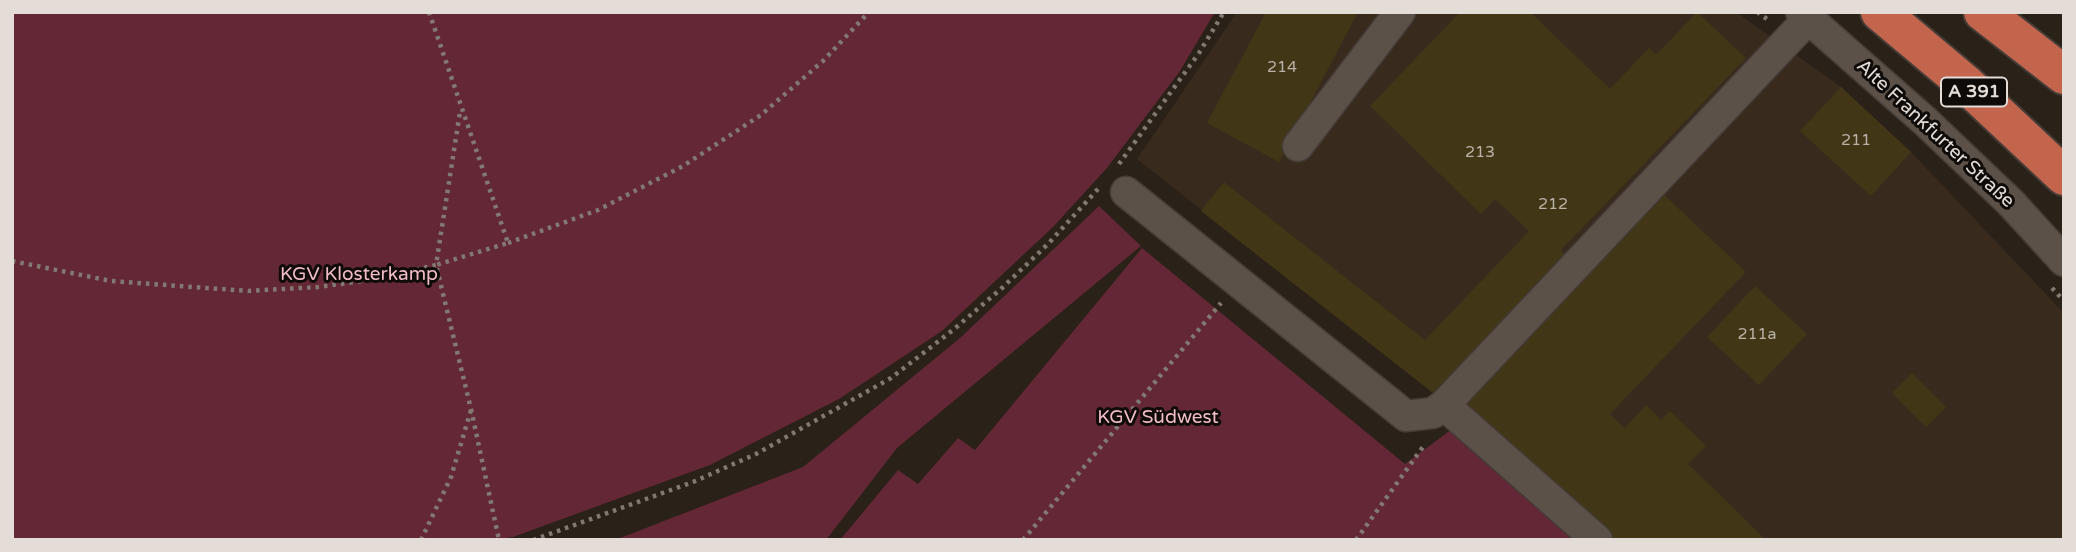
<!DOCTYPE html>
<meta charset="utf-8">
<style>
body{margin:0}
#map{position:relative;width:2076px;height:552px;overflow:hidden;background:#2a2118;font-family:"Varela Round",sans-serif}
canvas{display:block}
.frame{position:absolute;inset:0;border:14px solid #e3dcd7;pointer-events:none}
</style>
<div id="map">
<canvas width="2076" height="552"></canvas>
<div class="frame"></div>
</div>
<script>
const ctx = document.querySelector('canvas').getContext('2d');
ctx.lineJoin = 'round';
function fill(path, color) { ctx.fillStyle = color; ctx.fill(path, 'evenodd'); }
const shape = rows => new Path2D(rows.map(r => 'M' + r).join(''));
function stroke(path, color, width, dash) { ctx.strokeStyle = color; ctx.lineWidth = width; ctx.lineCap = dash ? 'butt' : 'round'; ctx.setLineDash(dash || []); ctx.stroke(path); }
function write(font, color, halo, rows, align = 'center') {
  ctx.font = font + ' "Varela Round",sans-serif'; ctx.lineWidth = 6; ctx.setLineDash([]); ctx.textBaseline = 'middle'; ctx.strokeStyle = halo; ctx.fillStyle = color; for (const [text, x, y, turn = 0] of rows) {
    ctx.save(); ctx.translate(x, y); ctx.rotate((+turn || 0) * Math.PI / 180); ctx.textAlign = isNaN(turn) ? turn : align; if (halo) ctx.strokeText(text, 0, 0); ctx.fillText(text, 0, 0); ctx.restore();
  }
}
fill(shape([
 [1237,12,1736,12,1841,87,1911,152,2064,313,2064,540,1607,540,1462,401,1433,393,1137,159]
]), '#382a1d');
fill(shape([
 [12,12,1215,12,1180,71,1107,168,1053,227,942,331,839,399,710,465,513,537,494,540,12,540],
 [1099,206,1141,246,897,448,826,540,615,540,803,467,960,338],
 [1142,248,1405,464,1452,429,1589,540,840,540,898,470,918,484,958,438,975,450]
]), '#632735');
fill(shape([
 [1266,12,1358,12,1279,162,1207,123],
 [1460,12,1530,12,1610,89,1649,48,1656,55,1697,12,1746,58,1561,250,1565,255,1433,393,1201,211,1224,182,1425,340,1529,231,1495,199,1481,214,1370,106],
 [1841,87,1911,152,1871,196,1800,131],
 [1661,192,1746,272,1610,414,1625,428,1646,405,1661,420,1670,411,1706,446,1688,464,1766,540,1607,540,1462,401],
 [1755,286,1807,334,1759,385,1707,337],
 [1912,373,1946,407,1926,427,1892,393]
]), '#413615');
const minor = shape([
 [1801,12,1926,122,2011,203,2064,261],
 [1298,146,1400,12],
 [1126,192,1406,416,1433,413,1444,405,1809,18],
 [1444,405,1597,540]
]);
const highway = shape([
 [1880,12,1967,85,2064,176],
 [1983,12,2064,75]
]);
stroke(minor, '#443c37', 33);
stroke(highway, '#443c37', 42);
stroke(shape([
 [429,12,508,243,436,265,471,409,499,540],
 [1757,12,1770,21],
 [1119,164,1199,53,1224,12],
 [508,243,598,210,683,166,761,115,823,61,869,12],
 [12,261,111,281,248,291,318,287,377,279,436,265,460,112],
 [2052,288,2064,301],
 [421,540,451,477,471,410],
 [533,540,693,482,756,454,891,378,953,330,1002,288,1048,244,1098,189],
 [1023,540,1221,303],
 [1356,540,1425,444]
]), '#827a72', 4.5, [3.5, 5]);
stroke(minor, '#5c5148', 30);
stroke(highway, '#c2654c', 38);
write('16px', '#bab2a6', null, [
 ["214",1282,68],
 ["211",1856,141],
 ["213",1480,153],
 ["212",1553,205],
 ["211a",1757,335]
]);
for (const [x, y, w] of [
 [1974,92,66]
]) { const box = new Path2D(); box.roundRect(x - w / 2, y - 14.5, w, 29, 5); ctx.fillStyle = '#0f0b08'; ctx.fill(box); stroke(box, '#e3dcd7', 2); }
write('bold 18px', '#e3dcd7', null, [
 ["A 391",1974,92]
]);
write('19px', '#e3dcd7', '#0f0b08', [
 ["Alte Frankfurter Straße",1935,134,43]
]);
write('19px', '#f2bcc5', '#0f0b08', [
 ["KGV Klosterkamp",359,275],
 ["KGV Südwest",1158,418]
]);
</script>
